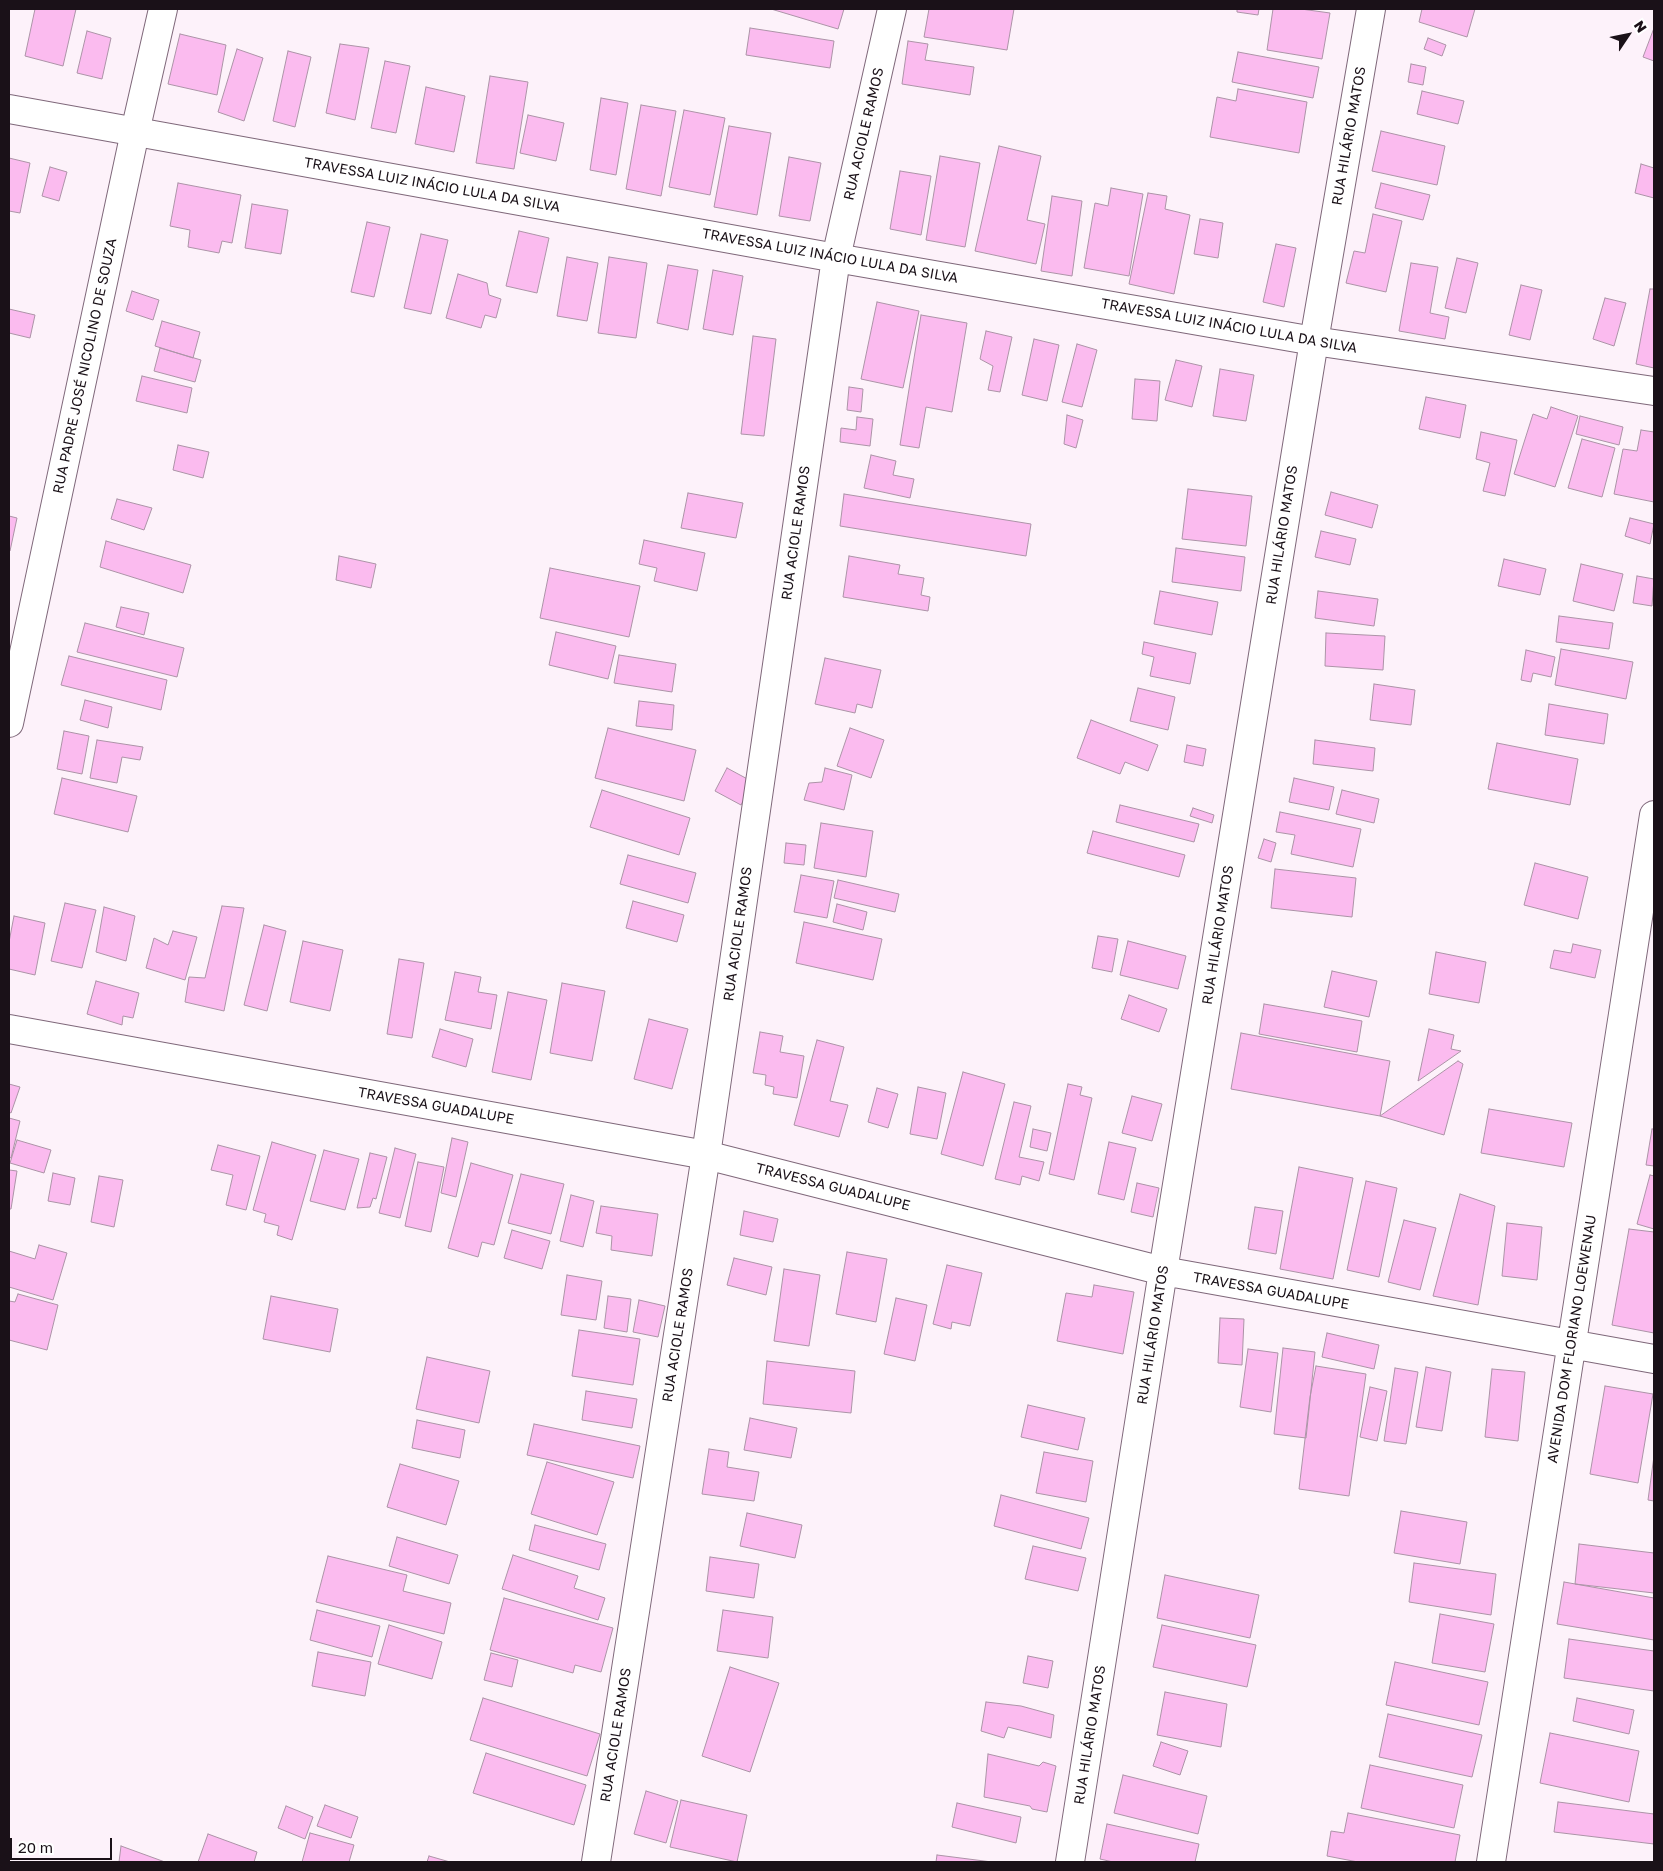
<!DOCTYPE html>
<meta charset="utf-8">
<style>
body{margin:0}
#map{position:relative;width:1663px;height:1871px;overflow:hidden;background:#fdf2fa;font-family:"Golos Text",sans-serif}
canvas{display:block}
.frame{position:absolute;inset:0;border:10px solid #1a1118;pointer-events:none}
.north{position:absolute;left:1603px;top:10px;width:50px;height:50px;-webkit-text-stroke:4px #fff;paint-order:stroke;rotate:56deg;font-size:14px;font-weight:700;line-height:20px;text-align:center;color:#1a1118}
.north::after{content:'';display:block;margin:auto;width:18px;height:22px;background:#1a1118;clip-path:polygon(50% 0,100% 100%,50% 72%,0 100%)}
.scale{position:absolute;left:10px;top:1838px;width:102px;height:22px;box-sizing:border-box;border:2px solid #1a1118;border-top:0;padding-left:6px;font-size:15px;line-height:18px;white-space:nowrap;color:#1a1118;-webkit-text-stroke:4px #fff;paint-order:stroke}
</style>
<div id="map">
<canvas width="1663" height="1871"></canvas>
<div class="frame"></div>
<div class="north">N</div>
<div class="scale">20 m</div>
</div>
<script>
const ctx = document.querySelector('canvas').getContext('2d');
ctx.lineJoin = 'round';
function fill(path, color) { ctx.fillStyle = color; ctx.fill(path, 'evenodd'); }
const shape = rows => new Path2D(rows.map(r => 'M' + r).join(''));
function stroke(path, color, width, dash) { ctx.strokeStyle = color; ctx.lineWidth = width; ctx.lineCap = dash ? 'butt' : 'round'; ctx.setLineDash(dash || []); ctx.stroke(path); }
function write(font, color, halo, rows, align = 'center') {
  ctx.font = font + ' "Golos Text",sans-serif'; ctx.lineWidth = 4.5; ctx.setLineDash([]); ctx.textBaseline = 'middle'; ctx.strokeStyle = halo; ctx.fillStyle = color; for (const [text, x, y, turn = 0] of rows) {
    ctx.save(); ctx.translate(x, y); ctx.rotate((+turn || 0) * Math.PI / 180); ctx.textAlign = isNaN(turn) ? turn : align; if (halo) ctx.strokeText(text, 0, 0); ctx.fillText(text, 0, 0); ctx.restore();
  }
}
const building = shape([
 [35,9,76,9,63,66,25,56,35,9],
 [771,9,844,9,838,29,771,9],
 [929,9,1014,9,1007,50,924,37,929,9],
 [1237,9,1259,9,1258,15,1237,12,1237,9],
 [1273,9,1301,9,1330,13,1322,59,1267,50,1273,9],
 [1422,9,1475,9,1467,37,1419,22,1422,9],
 [750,28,834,41,830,68,746,55,750,28],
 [1654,28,1654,61,1643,57,1654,28],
 [87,31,111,38,102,79,77,73,87,31],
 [180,34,226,45,217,95,168,84,180,34],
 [1428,38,1446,45,1442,56,1424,49,1428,38],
 [908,41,928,44,925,60,974,67,970,95,902,84,908,41],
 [340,44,369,48,355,120,326,113,340,44],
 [237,49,263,58,244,121,218,112,237,49],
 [288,51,311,57,295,127,273,121,288,51],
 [1238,52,1319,67,1313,98,1232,82,1238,52],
 [385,61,410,66,396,133,371,128,385,61],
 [1411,64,1426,67,1423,85,1408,82,1411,64],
 [490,76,528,82,514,169,476,163,490,76],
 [426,87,465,96,454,152,415,144,426,87],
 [1238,89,1307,102,1299,153,1210,137,1217,97,1236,101,1238,89],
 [1422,91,1464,101,1458,124,1417,114,1422,91],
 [601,98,628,103,616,175,590,170,601,98],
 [641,105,676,111,661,196,626,189,641,105],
 [684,110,725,118,710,195,669,187,684,110],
 [528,115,564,123,556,161,520,153,528,115],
 [729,126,771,133,757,215,714,207,729,126],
 [1381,131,1445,146,1437,185,1372,171,1381,131],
 [999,146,1041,156,1027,220,1045,224,1036,264,975,251,999,146],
 [940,156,980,163,965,247,926,240,940,156],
 [789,157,821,163,810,221,779,216,789,157],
 [9,158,30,163,20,213,9,211,9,158],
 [1641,164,1654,168,1654,198,1635,193,1641,164],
 [50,167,67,172,59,201,42,196,50,167],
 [900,171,931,176,921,235,890,229,900,171],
 [178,183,241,195,232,243,222,241,219,253,188,247,190,230,170,226,178,183],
 [1381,183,1430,195,1423,220,1375,208,1381,183],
 [1111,188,1143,194,1129,276,1084,268,1095,203,1108,206,1111,188],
 [1148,193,1167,196,1165,209,1190,215,1174,294,1129,284,1148,193],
 [1052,196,1082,201,1072,276,1041,271,1052,196],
 [252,204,288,210,281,254,245,248,252,204],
 [1373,214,1402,221,1386,292,1346,283,1354,251,1365,253,1373,214],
 [1200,219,1223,223,1218,258,1194,254,1200,219],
 [367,222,390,227,374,297,351,292,367,222],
 [519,231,549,238,537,293,506,286,519,231],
 [421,234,448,240,431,314,404,308,421,234],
 [1276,244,1296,248,1284,307,1263,302,1276,244],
 [567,257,598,263,587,321,557,316,567,257],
 [609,257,647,263,636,338,598,333,609,257],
 [1457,258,1478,263,1466,313,1445,308,1457,258],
 [1411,263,1438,267,1430,313,1449,317,1445,339,1399,331,1411,263],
 [668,265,698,270,688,330,657,323,668,265],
 [713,270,743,276,733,335,703,329,713,270],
 [458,274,487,283,489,295,501,299,496,318,485,315,481,328,446,318,458,274],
 [1521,285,1542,290,1530,340,1509,335,1521,285],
 [1650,289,1654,289,1654,368,1636,364,1650,289],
 [132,291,159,300,153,320,126,311,132,291],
 [1605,298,1626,303,1614,346,1593,339,1605,298],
 [877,302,919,311,903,388,861,379,877,302],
 [9,309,35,315,30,338,9,333,9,309],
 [921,315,967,323,952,412,926,407,919,448,900,445,921,315],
 [162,321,200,332,193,358,155,346,162,321],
 [986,331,1012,337,1000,392,988,390,993,366,980,359,986,331],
 [753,336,776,339,764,436,741,434,753,336],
 [1034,339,1059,345,1047,401,1022,395,1034,339],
 [1077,344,1097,350,1082,407,1062,402,1077,344],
 [160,348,201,360,195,382,154,371,160,348],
 [1176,360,1202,366,1192,407,1165,400,1176,360],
 [1220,369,1254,375,1246,421,1213,416,1220,369],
 [142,376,192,388,187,413,136,401,142,376],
 [1135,379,1160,381,1157,421,1132,419,1135,379],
 [849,387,863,389,861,412,847,410,849,387],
 [1426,397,1466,405,1460,438,1419,429,1426,397],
 [1551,407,1578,416,1555,487,1514,474,1533,414,1547,419,1551,407],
 [1067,415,1083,420,1076,448,1064,444,1067,415],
 [1580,416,1623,427,1619,445,1576,434,1580,416],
 [857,417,873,419,870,446,840,442,841,428,856,430,857,417],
 [1641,430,1654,432,1654,502,1614,494,1623,449,1637,451,1641,430],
 [1481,432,1517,440,1505,496,1483,491,1490,463,1476,459,1481,432],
 [1582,439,1615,448,1602,497,1568,488,1582,439],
 [178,445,209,452,203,478,173,470,178,445],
 [871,455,896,461,893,475,914,479,910,498,864,488,871,455],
 [1188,489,1252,496,1246,546,1182,539,1188,489],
 [1331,492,1378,505,1372,528,1325,515,1331,492],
 [688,493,743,503,736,538,681,528,688,493],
 [844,494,1031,524,1026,556,840,526,844,494],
 [117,499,152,508,144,530,111,519,117,499],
 [9,516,17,518,10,551,9,551,9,516],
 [1630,518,1654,524,1650,544,1625,536,1630,518],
 [1321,531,1356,539,1350,565,1315,557,1321,531],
 [644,540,705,553,697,591,654,581,657,568,639,564,644,540],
 [106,541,191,565,183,593,100,567,106,541],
 [1176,548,1245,557,1241,591,1172,582,1176,548],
 [339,556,376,564,371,588,336,580,339,556],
 [849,556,900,565,898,574,924,578,921,595,930,597,928,611,843,597,849,556],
 [1504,559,1546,569,1540,595,1498,586,1504,559],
 [1581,564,1623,574,1614,611,1573,601,1581,564],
 [550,568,640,586,629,637,540,618,550,568],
 [1637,576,1654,579,1652,606,1633,603,1637,576],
 [1160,591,1218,602,1212,635,1154,624,1160,591],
 [1318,591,1378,599,1374,626,1315,618,1318,591],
 [121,607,149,613,144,635,116,627,121,607],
 [1559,616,1613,623,1609,649,1556,642,1559,616],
 [85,623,184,648,177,677,77,652,85,623],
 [556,632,616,646,608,679,549,665,556,632],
 [1326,633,1385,636,1383,670,1325,666,1326,633],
 [1144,642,1196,653,1190,684,1150,676,1154,657,1142,654,1144,642],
 [1561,649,1633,662,1626,699,1555,685,1561,649],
 [1526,650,1555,657,1551,677,1533,673,1531,682,1521,680,1526,650],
 [619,655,676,664,672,692,614,683,619,655],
 [69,656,167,680,161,710,61,685,69,656],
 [825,658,881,670,872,708,857,704,855,713,815,704,825,658],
 [1374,684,1415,690,1411,725,1370,720,1374,684],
 [1138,688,1175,697,1168,730,1130,721,1138,688],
 [85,700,112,707,108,728,80,720,85,700],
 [639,701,674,705,672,730,636,726,639,701],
 [1549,704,1608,714,1604,744,1545,735,1549,704],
 [1091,720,1158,745,1148,771,1125,762,1120,774,1077,758,1091,720],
 [608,728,696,750,684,801,595,778,608,728],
 [850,728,884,740,871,778,837,766,850,728],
 [64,731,89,736,82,774,57,769,64,731],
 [97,740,143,747,140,760,122,757,117,783,90,778,97,740],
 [1315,740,1375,748,1373,771,1313,764,1315,740],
 [1497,743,1578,759,1570,805,1488,789,1497,743],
 [1187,745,1206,749,1203,766,1184,762,1187,745],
 [727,768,753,782,741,805,715,791,727,768],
 [825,768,852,775,844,810,804,800,809,783,822,782,825,768],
 [62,778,137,796,128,832,54,814,62,778],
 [1294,778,1334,787,1329,810,1289,802,1294,778],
 [602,790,690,818,679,855,590,827,602,790],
 [1342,790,1379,799,1374,823,1336,814,1342,790],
 [1120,805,1199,824,1194,842,1116,822,1120,805],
 [1193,808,1214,815,1212,823,1190,816,1193,808],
 [1280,812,1361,829,1353,867,1291,854,1295,835,1276,832,1280,812],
 [821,823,873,831,866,877,814,868,821,823],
 [1093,831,1185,855,1179,877,1087,853,1093,831],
 [1264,839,1276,843,1271,862,1258,858,1264,839],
 [786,843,806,845,804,865,784,863,786,843],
 [628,855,696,873,688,903,620,884,628,855],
 [1535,863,1588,877,1578,919,1524,905,1535,863],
 [1275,869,1356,878,1352,917,1271,908,1275,869],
 [801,875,834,881,827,918,794,912,801,875],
 [838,880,899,894,895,912,834,898,838,880],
 [633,901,684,915,677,942,626,928,633,901],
 [65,903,96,910,82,968,51,961,65,903],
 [837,904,867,912,863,930,833,922,837,904],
 [222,906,244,908,224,1011,185,1002,189,977,205,978,222,906],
 [104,907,135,916,126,961,96,952,104,907],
 [14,916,45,923,35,975,9,969,9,942,14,916],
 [804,922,882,939,873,980,796,963,804,922],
 [264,925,286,931,267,1011,244,1005,264,925],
 [173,931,197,937,185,980,146,968,154,938,168,945,173,931],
 [1098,936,1118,939,1112,972,1092,968,1098,936],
 [303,941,343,950,330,1011,290,1002,303,941],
 [1128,941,1186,956,1178,989,1120,975,1128,941],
 [1573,944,1601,950,1595,978,1550,968,1554,950,1571,953,1573,944],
 [1436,952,1486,962,1479,1003,1429,994,1436,952],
 [399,959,424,963,412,1038,387,1034,399,959],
 [1332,971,1377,981,1369,1017,1324,1007,1332,971],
 [455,972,481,977,478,992,497,995,491,1029,445,1020,455,972],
 [96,981,139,993,133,1018,123,1016,122,1025,87,1014,96,981],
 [562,983,605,991,592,1061,550,1053,562,983],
 [508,992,547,1000,531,1080,492,1072,508,992],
 [1129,995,1167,1009,1159,1032,1121,1019,1129,995],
 [1264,1004,1362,1021,1357,1052,1259,1034,1264,1004],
 [649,1019,688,1029,672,1089,634,1079,649,1019],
 [440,1029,473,1039,466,1067,432,1057,440,1029],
 [1429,1029,1454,1035,1451,1049,1461,1051,1418,1081,1429,1029],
 [760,1032,783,1036,780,1052,804,1056,797,1098,773,1094,774,1087,765,1085,766,1075,753,1073,760,1032],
 [1241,1033,1390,1061,1380,1116,1231,1089,1241,1033],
 [817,1040,844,1047,830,1101,848,1105,839,1137,794,1125,817,1040],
 [1458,1061,1463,1064,1444,1135,1380,1116,1458,1061],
 [963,1072,1005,1084,983,1166,941,1154,963,1072],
 [9,1084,20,1087,11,1113,9,1112,9,1084],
 [1068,1084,1082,1087,1080,1095,1092,1098,1074,1180,1049,1174,1068,1084],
 [918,1087,946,1093,937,1139,910,1134,918,1087],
 [877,1088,898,1094,888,1128,868,1122,877,1088],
 [1132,1096,1162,1104,1152,1141,1122,1133,1132,1096],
 [1014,1102,1031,1106,1019,1157,1044,1162,1039,1181,1022,1176,1020,1185,995,1179,1014,1102],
 [1489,1109,1572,1123,1564,1167,1481,1153,1489,1109],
 [9,1118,20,1121,11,1158,9,1157,9,1118],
 [1033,1129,1051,1133,1047,1151,1030,1147,1033,1129],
 [1652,1129,1654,1129,1654,1166,1646,1165,1652,1129],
 [452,1138,468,1142,456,1197,441,1193,452,1138],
 [17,1140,51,1150,44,1173,10,1163,17,1140],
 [272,1142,316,1155,292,1240,277,1235,279,1226,264,1222,266,1214,253,1210,272,1142],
 [1109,1142,1136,1148,1124,1200,1098,1194,1109,1142],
 [218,1145,260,1156,246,1210,226,1205,233,1175,211,1170,218,1145],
 [395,1148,416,1154,400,1218,379,1213,395,1148],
 [324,1150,359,1159,345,1210,310,1201,324,1150],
 [370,1153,387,1157,376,1199,373,1198,370,1207,357,1208,370,1153],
 [418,1162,444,1167,431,1232,405,1226,418,1162],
 [471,1163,513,1175,494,1245,482,1242,478,1257,448,1248,471,1163],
 [1299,1167,1353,1178,1333,1279,1280,1269,1299,1167],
 [9,1170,17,1171,11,1209,9,1209,9,1170],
 [53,1173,75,1178,70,1205,48,1201,53,1173],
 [521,1174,564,1184,551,1234,508,1223,521,1174],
 [1650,1175,1654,1176,1654,1229,1637,1224,1650,1175],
 [99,1176,123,1180,114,1227,91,1222,99,1176],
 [1366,1181,1397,1188,1379,1277,1347,1270,1366,1181],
 [1137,1183,1159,1188,1153,1217,1131,1212,1137,1183],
 [1460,1194,1495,1206,1478,1305,1433,1296,1460,1194],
 [571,1195,594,1201,583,1247,560,1241,571,1195],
 [601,1206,658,1214,652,1256,611,1250,612,1236,596,1233,601,1206],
 [1255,1207,1283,1211,1276,1254,1248,1249,1255,1207],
 [744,1211,778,1219,773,1242,740,1235,744,1211],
 [1404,1220,1436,1228,1420,1290,1388,1282,1404,1220],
 [1507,1223,1542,1227,1537,1280,1502,1276,1507,1223],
 [1629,1229,1654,1232,1654,1333,1612,1325,1629,1229],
 [512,1230,550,1241,542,1269,504,1258,512,1230],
 [39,1245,67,1253,53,1300,9,1287,9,1251,35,1259,39,1245],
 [847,1252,887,1259,876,1322,836,1314,847,1252],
 [734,1258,772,1267,766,1295,727,1285,734,1258],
 [947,1265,982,1273,970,1326,952,1322,951,1329,933,1324,947,1265],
 [784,1269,820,1275,809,1346,774,1341,784,1269],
 [567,1275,602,1281,596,1320,561,1315,567,1275],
 [1094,1285,1134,1292,1123,1354,1057,1341,1066,1293,1092,1297,1094,1285],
 [18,1294,58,1305,47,1350,9,1340,9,1301,15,1302,18,1294],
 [271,1296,338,1309,330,1352,263,1339,271,1296],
 [608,1296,631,1299,627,1332,604,1328,608,1296],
 [896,1298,927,1305,915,1361,884,1354,896,1298],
 [639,1300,665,1306,658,1337,633,1332,639,1300],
 [1220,1318,1244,1319,1242,1365,1218,1363,1220,1318],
 [579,1330,640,1339,633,1385,572,1376,579,1330],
 [1327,1333,1379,1345,1374,1369,1322,1357,1327,1333],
 [1283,1348,1315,1352,1306,1438,1274,1434,1283,1348],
 [1248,1349,1278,1353,1271,1412,1240,1407,1248,1349],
 [427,1357,490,1371,479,1423,416,1409,427,1357],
 [767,1361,855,1371,851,1413,763,1404,767,1361],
 [1316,1366,1366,1374,1349,1496,1299,1489,1310,1397,1316,1366],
 [1426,1367,1451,1372,1442,1431,1416,1427,1426,1367],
 [1395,1368,1418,1372,1406,1444,1384,1441,1395,1368],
 [1492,1369,1525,1372,1518,1441,1485,1437,1492,1369],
 [1605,1386,1653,1394,1638,1483,1590,1474,1605,1386],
 [1370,1387,1387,1391,1377,1441,1360,1437,1370,1387],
 [586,1391,637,1399,632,1428,582,1420,586,1391],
 [1028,1405,1085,1418,1078,1450,1021,1437,1028,1405],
 [750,1418,797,1428,791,1458,744,1450,750,1418],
 [417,1420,465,1430,460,1458,412,1448,417,1420],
 [534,1424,640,1446,633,1478,527,1455,534,1424],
 [709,1449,729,1452,727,1467,759,1472,754,1501,702,1494,709,1449],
 [1044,1452,1093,1461,1086,1502,1036,1493,1044,1452],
 [1654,1456,1654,1501,1648,1500,1654,1456],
 [547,1462,614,1482,597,1535,531,1514,547,1462],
 [400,1464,459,1481,446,1525,387,1507,400,1464],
 [1001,1495,1089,1518,1081,1549,994,1526,1001,1495],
 [1401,1511,1467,1522,1460,1564,1394,1553,1401,1511],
 [747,1513,802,1525,795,1558,740,1546,747,1513],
 [535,1525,606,1544,599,1570,529,1550,535,1525],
 [397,1537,458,1555,449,1584,389,1566,397,1537],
 [1579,1544,1654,1553,1654,1593,1575,1584,1579,1544],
 [1033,1546,1086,1558,1078,1591,1025,1579,1033,1546],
 [513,1555,578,1576,574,1588,605,1598,598,1620,502,1589,513,1555],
 [328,1556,407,1575,403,1591,451,1603,444,1634,316,1602,328,1556],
 [710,1557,759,1564,754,1598,706,1591,710,1557],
 [1414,1563,1496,1574,1491,1615,1409,1602,1414,1563],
 [1165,1575,1259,1595,1250,1638,1157,1618,1165,1575],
 [1564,1582,1654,1598,1654,1640,1557,1624,1564,1582],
 [504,1598,613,1628,601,1672,575,1665,573,1673,490,1650,504,1598],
 [317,1610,380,1626,372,1657,310,1640,317,1610],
 [723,1610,773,1617,768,1658,717,1651,723,1610],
 [1440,1614,1494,1624,1485,1672,1432,1663,1440,1614],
 [389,1625,442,1642,432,1679,378,1664,389,1625],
 [1162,1625,1256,1645,1247,1687,1153,1667,1162,1625],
 [1569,1639,1654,1651,1654,1691,1564,1678,1569,1639],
 [318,1652,371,1662,365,1696,312,1686,318,1652],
 [491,1653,518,1660,512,1687,484,1680,491,1653],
 [1028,1656,1053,1661,1048,1688,1023,1683,1028,1656],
 [1395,1662,1488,1682,1479,1725,1386,1705,1395,1662],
 [730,1667,779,1683,750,1772,702,1756,730,1667],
 [1165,1692,1227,1704,1221,1747,1157,1735,1165,1692],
 [483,1698,600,1734,587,1776,470,1740,483,1698],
 [1577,1698,1634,1710,1629,1734,1573,1721,1577,1698],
 [986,1702,1021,1706,1054,1715,1051,1738,1008,1727,1004,1738,981,1731,986,1702],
 [1388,1714,1482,1735,1472,1777,1379,1757,1388,1714],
 [1550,1733,1639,1751,1629,1802,1540,1783,1550,1733],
 [1161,1742,1188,1751,1180,1775,1153,1766,1161,1742],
 [486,1753,586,1785,574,1825,473,1793,486,1753],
 [988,1754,1039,1766,1043,1762,1056,1766,1047,1812,1032,1809,1030,1806,984,1797,988,1754],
 [1370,1765,1463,1785,1454,1828,1361,1808,1370,1765],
 [1123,1775,1207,1796,1198,1834,1114,1813,1123,1775],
 [646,1791,678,1801,666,1843,634,1834,646,1791],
 [681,1800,747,1815,737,1862,670,1847,681,1800],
 [1558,1802,1654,1814,1654,1844,1554,1832,1558,1802],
 [957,1803,1021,1817,1016,1843,952,1827,957,1803],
 [325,1805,358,1817,351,1838,317,1826,325,1805],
 [286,1806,313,1817,305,1839,278,1828,286,1806],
 [1348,1813,1460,1835,1455,1862,1358,1862,1327,1856,1331,1831,1344,1833,1348,1813],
 [1107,1824,1199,1844,1195,1862,1113,1862,1100,1859,1107,1824],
 [310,1833,354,1845,349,1862,302,1862,310,1833],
 [208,1834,257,1852,254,1862,198,1862,208,1834],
 [121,1846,165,1862,119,1862,121,1846],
 [937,1855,992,1862,936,1862,937,1855],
 [429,1856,450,1862,427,1862,429,1856]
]);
fill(building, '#fbbbef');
stroke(building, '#ac93a7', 1);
const minor = shape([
 [836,258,892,9],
 [9,723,135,132,163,9],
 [9,1029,706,1155,1163,1271,1654,1359],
 [1070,1862,1163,1271,1314,341,1371,9],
 [1491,1862,1654,815]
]);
const tertiary = shape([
 [9,109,836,258,1314,341,1654,391],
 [596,1862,706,1155,836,258]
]);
stroke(minor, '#7f687a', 30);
stroke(tertiary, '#7f687a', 30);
stroke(minor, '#fff', 28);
stroke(tertiary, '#fff', 28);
write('14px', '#1a1118', '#fff', [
 ["RUA ACIOLE RAMOS",864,134,-77],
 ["RUA HILÁRIO MATOS",1349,136,-80],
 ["TRAVESSA LUIZ INÁCIO LULA DA SILVA",432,185,10],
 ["TRAVESSA LUIZ INÁCIO LULA DA SILVA",830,256,10],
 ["TRAVESSA LUIZ INÁCIO LULA DA SILVA",1229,326,10],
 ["RUA PADRE JOSÉ NICOLINO DE SOUZA",85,366,-78],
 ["RUA ACIOLE RAMOS",796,533,-82],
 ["RUA HILÁRIO MATOS",1282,535,-81],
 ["RUA ACIOLE RAMOS",738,934,-82],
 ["RUA HILÁRIO MATOS",1218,935,-81],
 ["TRAVESSA GUADALUPE",436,1106,10],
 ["TRAVESSA GUADALUPE",833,1187,14],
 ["TRAVESSA GUADALUPE",1271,1291,10],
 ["RUA ACIOLE RAMOS",678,1335,-81],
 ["RUA HILÁRIO MATOS",1153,1335,-81],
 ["AVENIDA DOM FLORIANO LOEWENAU",1572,1339,-81],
 ["RUA ACIOLE RAMOS",616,1735,-81],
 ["RUA HILÁRIO MATOS",1090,1735,-81]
]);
</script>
